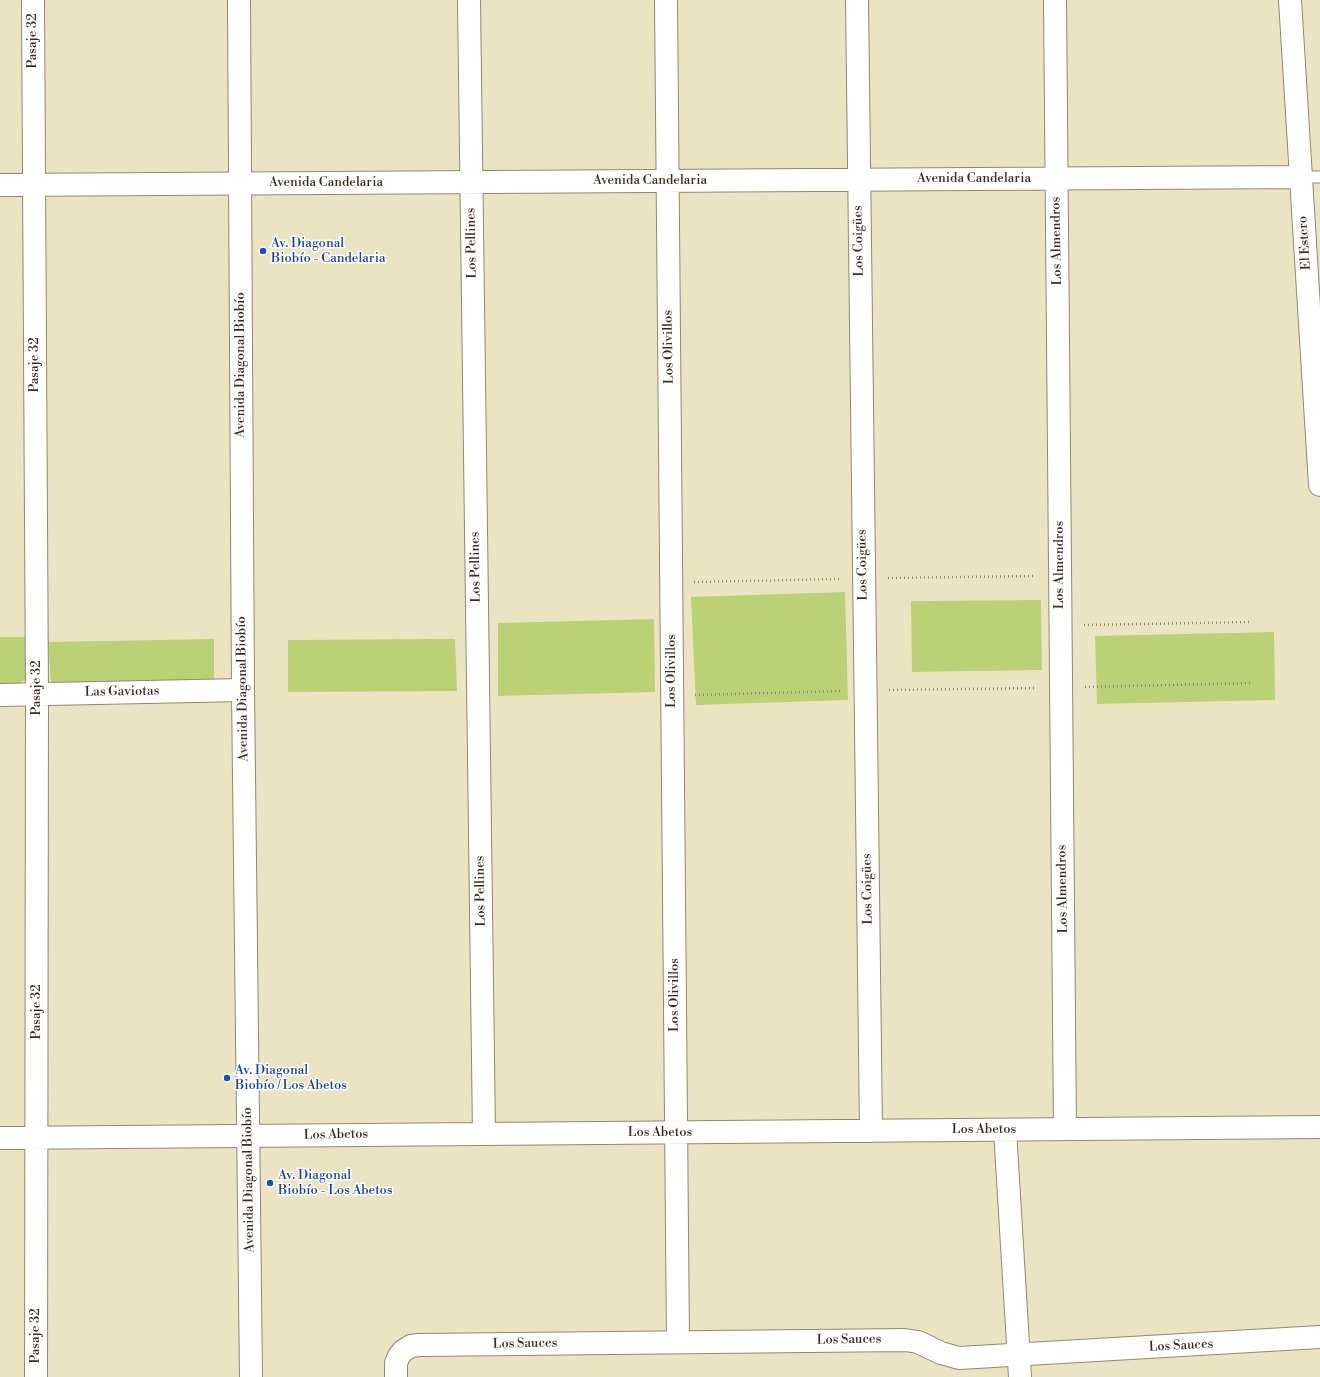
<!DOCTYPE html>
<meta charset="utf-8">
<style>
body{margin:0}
canvas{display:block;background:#ebe4c3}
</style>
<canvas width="1320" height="1377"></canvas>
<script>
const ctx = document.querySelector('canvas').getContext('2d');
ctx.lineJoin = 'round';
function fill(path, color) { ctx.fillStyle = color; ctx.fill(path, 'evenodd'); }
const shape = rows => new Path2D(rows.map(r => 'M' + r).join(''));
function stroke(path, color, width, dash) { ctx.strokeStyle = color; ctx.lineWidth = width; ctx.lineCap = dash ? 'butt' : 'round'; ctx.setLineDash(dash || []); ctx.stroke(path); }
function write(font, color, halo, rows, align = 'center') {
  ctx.font = font + ' "Libre Bodoni",serif'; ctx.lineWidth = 3; ctx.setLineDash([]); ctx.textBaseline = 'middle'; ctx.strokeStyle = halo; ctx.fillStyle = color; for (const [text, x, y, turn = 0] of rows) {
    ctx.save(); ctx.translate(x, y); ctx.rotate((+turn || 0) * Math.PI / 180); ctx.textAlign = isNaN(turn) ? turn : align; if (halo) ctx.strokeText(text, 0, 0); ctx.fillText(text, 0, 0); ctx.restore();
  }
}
fill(shape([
 [845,592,848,700,696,705,691,597],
 [1041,600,1042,670,912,672,911,601],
 [654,619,655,692,498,696,498,623],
 [1274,632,1275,700,1097,704,1095,636],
 [0,637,29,637,25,680,14,686,0,686],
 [214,639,214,684,51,684,48,642],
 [455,639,457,691,288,692,288,640]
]), '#bbd175');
const service = shape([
 [1301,177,1320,177]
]);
const minor = shape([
 [33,0,37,694,36,1377],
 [469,0,484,1134],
 [666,0,678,1342],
 [857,0,871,1131],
 [1055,0,1065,1129],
 [1290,0,1320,485],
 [0,185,1301,177],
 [0,695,243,690],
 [1005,1130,1020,1377],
 [0,1138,1320,1127],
 [396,1377,396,1363,399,1356,403,1351,411,1346,419,1345,905,1340,918,1342,941,1353,959,1358,1320,1337]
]);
const secondary = shape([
 [239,0,243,690,251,1377]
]);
stroke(service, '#938770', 13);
stroke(minor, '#938770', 24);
stroke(secondary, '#938770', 24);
stroke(shape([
 [888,578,1035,576],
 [694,582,839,579],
 [1084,625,1252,622],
 [1085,687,1253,683],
 [889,690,1036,688],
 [695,695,842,691]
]), '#938770', 2.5, [1, 3]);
stroke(service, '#fff', 11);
stroke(minor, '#fff', 22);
stroke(secondary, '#fff', 22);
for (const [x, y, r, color] of [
 [263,251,4,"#1a4fb4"],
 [227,1078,4,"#1a4fb4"],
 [270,1183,4,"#1a4fb4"]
]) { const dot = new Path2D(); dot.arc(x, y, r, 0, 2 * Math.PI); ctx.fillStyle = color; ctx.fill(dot); stroke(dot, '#fff', 1.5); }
write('13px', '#3b2a1e', '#fff', [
 ["Pasaje 32",33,41,-90],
 ["Avenida Candelaria",974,179],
 ["Avenida Candelaria",650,181],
 ["Avenida Candelaria",326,183],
 ["Los Coigües",859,241,-91],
 ["Los Almendros",1057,241,-91],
 ["Los Pellines",472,243,-91],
 ["El Estero",1305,243,-94],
 ["Los Olivillos",669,347,-91],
 ["Pasaje 32",35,365,-90],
 ["Avenida Diagonal Biobío",241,365,-90],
 ["Los Coigües",863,565,-91],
 ["Los Almendros",1060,565,-90],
 ["Los Pellines",476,567,-91],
 ["Los Olivillos",672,671,-90],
 ["Pasaje 32",37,688,-90],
 ["Avenida Diagonal Biobío",243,689,-91],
 ["Las Gaviotas",122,692,-1],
 ["Los Coigües",868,889,-91],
 ["Los Almendros",1063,889,-91],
 ["Los Pellines",481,891,-91],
 ["Los Olivillos",675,995,-90],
 ["Pasaje 32",37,1012,-90],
 ["Los Abetos",984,1130],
 ["Los Abetos",660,1133],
 ["Los Abetos",336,1135,-1],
 ["Avenida Diagonal Biobío",249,1180,-91],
 ["Pasaje 32",36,1336,-90],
 ["Los Sauces",849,1340,-1],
 ["Los Sauces",525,1344,-1],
 ["Los Sauces",1181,1346,-3]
]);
write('13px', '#164399', '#fff', [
 ["Av. Diagonal",271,244],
 ["Biobío - Candelaria",271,259],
 ["Av. Diagonal",235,1071],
 ["Biobío / Los Abetos",235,1086],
 ["Av. Diagonal",278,1176],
 ["Biobío - Los Abetos",278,1191]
], 'left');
</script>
